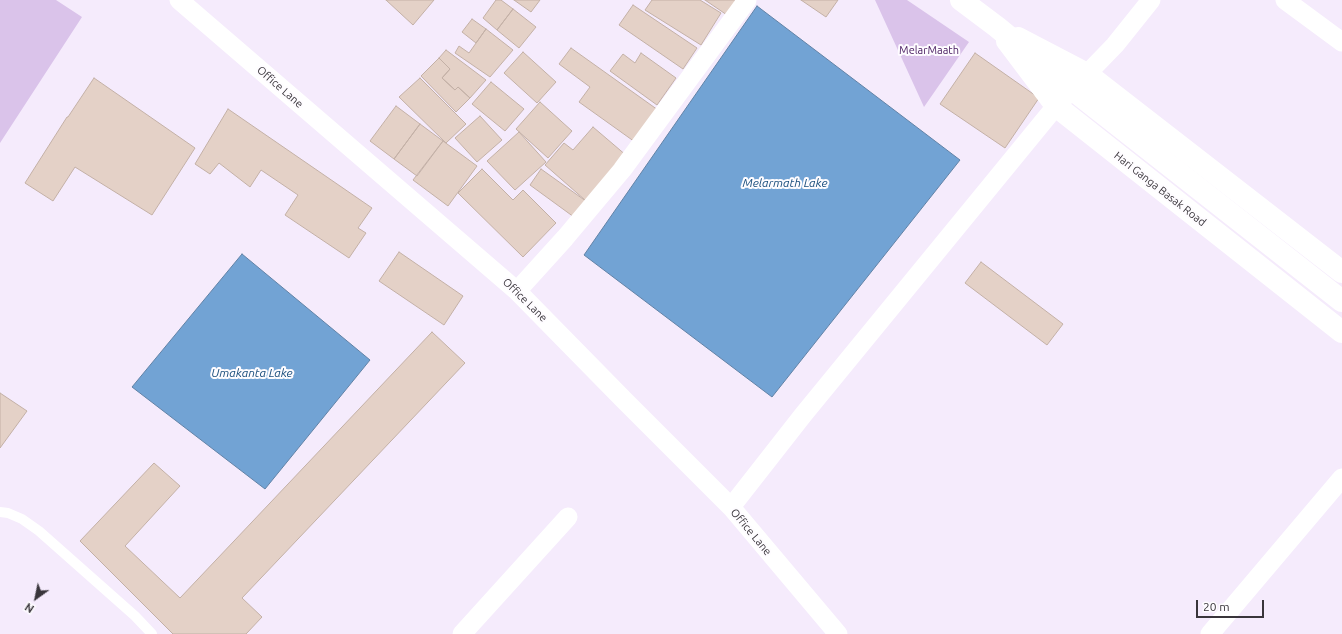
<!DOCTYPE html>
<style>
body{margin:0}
#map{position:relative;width:1342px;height:634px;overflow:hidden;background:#f5ebfc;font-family:Ubuntu,sans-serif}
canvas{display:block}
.north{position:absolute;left:16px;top:578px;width:40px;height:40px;-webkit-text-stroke:3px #fefcff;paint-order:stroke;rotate:213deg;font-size:11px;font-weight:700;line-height:16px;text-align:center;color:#39353b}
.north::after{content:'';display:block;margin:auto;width:14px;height:18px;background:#39353b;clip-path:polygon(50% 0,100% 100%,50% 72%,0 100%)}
.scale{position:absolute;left:1196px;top:600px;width:68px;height:18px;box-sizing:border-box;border:2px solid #39353b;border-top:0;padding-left:5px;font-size:12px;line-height:14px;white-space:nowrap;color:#39353b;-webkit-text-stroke:3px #fefcff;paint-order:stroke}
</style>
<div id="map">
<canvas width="1342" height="634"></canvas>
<div class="north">N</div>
<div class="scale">20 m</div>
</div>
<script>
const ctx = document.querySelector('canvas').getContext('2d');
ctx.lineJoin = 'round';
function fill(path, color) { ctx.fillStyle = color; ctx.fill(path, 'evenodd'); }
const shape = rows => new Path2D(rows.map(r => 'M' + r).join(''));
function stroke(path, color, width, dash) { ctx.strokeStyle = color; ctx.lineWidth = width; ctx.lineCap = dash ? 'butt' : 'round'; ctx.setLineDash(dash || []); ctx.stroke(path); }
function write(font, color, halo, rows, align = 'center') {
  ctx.font = font + ' Ubuntu,sans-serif'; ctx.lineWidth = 4; ctx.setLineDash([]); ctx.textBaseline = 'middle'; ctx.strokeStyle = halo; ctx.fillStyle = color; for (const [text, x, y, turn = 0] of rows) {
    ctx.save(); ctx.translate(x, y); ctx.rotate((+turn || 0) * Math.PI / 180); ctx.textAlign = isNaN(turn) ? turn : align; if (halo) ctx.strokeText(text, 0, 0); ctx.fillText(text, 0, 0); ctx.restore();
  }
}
fill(shape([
 [0,0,56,0,82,17,0,143],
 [875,0,907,0,969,42,924,107]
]), '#dac3ea');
const water = shape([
 [757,6,960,160,772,397,584,255,757,6],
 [242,254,370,360,265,489,132,387,242,254]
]);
fill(water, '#72a3d4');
stroke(water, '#6182a6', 1);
const building = shape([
 [386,0,434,0,413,25,386,0],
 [496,0,501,0,513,9,497,30,483,18,496,0],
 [514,0,540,0,531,12,514,0],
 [652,0,700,0,721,13,701,45,645,10,652,0],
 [705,0,736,0,727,15,705,0],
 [801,0,838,0,826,17,801,0],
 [633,5,697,48,683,69,619,25,633,5],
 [513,9,536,27,519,48,497,30,513,9],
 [472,19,486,29,476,43,462,32,472,19],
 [486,29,513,50,490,77,455,53,459,46,469,53,486,29],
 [571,48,658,110,635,142,579,102,590,87,559,64,571,48],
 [446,50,486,80,470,98,458,87,455,90,442,78,450,69,439,58,446,50],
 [523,52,556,82,537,103,504,73,523,52],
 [641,53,676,78,657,105,610,71,623,54,635,63,641,53],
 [975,53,1039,98,1005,148,940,104,975,53],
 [439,58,450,69,442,78,455,90,458,87,470,98,456,112,421,76,439,58],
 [94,78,195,148,152,215,75,167,53,201,25,183,67,117,68,117,94,78],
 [420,78,466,124,446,143,399,97,420,78],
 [491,82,524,109,505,131,472,104,491,82],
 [540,102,572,131,548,158,516,129,540,102],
 [396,106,420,124,394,159,370,141,396,106],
 [228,109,372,208,358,228,366,233,349,258,285,215,298,195,261,170,250,187,219,163,210,174,195,164,228,109],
 [480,116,502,140,477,162,455,138,480,116],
 [420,124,443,141,417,176,394,159,420,124],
 [593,127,634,162,593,207,545,165,564,143,573,150,593,127],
 [519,132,546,162,515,190,487,161,519,132],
 [443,141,477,166,448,206,413,180,443,141],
 [482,169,513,200,523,190,556,223,523,257,458,193,482,169],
 [541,169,590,204,578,220,530,185,541,169],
 [399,252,463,296,444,325,379,281,399,252],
 [981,262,1063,324,1047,345,965,283,981,262],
 [432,332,465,363,242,598,262,617,246,634,173,634,80,541,154,463,180,486,125,546,180,598,432,332],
 [0,393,27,411,0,448,0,393]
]);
fill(building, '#e4d1c7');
stroke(building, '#c3b0a6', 1);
stroke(shape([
 [0,512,8,513,22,519,39,531,135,616,152,634]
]), '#fff', 10);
stroke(shape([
 [179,0,517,291,624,400,731,507,838,634],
 [1285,0,1342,42],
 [517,291,565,238,622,170,747,0],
 [731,507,803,415,1056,106,1115,45,1151,0],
 [462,634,568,517],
 [1210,634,1342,478]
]), '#fff', 19);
stroke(shape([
 [1018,38,1087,74,1342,272],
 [1007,41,1056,106,1342,332]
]), '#fff', 22);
stroke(shape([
 [961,0,997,27,1072,89,1342,301]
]), '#fff', 22);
write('11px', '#471b5f', '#fefcff', [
 ["MelarMaath",929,50]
]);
write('11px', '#39353b', '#fefcff', [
 ["Office Lane",280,87,41],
 ["Hari Ganga Basak Road",1160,189,38],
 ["Office Lane",525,300,44],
 ["Office Lane",751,532,50]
]);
write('italic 12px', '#1a4e7d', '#fefcff', [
 ["Melarmath Lake",785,183],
 ["Umakanta Lake",252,373]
]);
</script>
